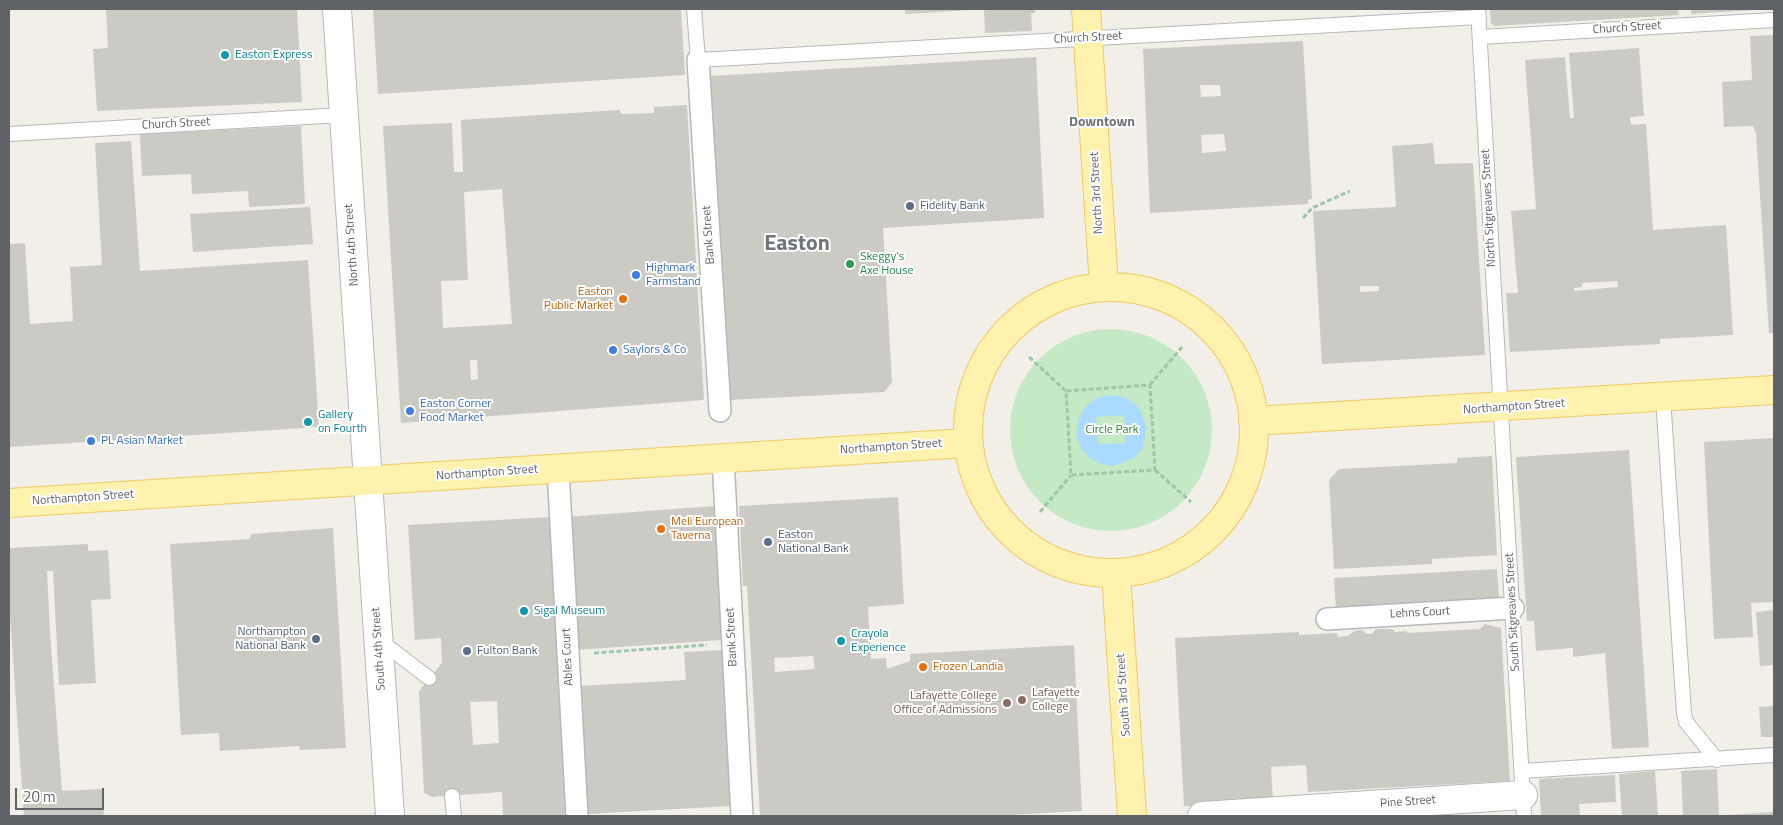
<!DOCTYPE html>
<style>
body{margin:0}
#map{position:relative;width:1783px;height:825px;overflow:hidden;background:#f1efe8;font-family:"Titillium Web",sans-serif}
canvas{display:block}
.frame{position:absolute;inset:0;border:10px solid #5f6368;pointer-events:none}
.scale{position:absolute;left:15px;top:788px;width:89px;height:22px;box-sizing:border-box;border:2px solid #5f6368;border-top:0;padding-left:6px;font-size:15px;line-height:18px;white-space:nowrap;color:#5f6368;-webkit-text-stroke:4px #fff;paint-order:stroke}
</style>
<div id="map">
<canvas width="1783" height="825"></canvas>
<div class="frame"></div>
<div class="scale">20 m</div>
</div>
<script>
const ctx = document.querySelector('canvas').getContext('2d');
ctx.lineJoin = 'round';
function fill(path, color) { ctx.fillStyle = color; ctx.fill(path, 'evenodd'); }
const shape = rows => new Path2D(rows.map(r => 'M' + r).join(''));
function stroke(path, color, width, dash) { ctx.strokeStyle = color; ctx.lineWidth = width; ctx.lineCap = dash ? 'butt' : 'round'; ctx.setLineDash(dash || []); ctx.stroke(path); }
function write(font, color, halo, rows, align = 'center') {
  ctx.font = font + ' "Titillium Web",sans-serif'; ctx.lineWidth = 4; ctx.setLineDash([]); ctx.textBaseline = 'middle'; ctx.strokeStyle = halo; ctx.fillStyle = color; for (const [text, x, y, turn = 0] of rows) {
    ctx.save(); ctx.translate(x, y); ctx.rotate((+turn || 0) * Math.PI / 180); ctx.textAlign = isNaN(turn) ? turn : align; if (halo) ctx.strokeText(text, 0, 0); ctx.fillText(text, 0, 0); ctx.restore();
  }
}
fill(shape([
 '1010 430a101 101 0 1 1 202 0a101 101 0 1 1-202 0Z'
]), '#c5e8c5');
fill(shape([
 [1109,395,1120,396,1130,400,1139,408,1147,428,1142,449,1134,458,1113,466,1101,464,1090,458,1082,449,1077,439,1077,426,1080,415,1087,405,1097,398],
 [1124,415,1126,443,1098,444,1096,417]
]), '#aadaff');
fill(shape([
 [106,9,297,9,302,102,97,111,93,49,108,48],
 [373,9,681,9,685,75,378,94],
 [905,9,971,9,971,10,905,14],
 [984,9,1035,9,1035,13,1031,13,1032,31,985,33],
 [1490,9,1678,9,1679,15,1494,26,1491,23],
 [1691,9,1756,9,1756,10,1691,14],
 [1774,35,1774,333,1769,333,1756,133,1753,126,1724,127,1722,82,1752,80,1750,36],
 [1303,41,1312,199,1308,200,1308,204,1150,213,1143,49],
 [1200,85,1220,85,1221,96,1201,97],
 [1224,134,1226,151,1202,153,1201,135],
 [1639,48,1644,116,1630,117,1631,125,1646,124,1653,230,1726,225,1733,335,1660,339,1660,344,1510,352,1506,293,1518,293,1511,211,1536,209,1525,60,1565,57,1570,118,1574,118,1569,53],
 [1617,281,1618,287,1574,291,1574,288,1582,287,1582,283],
 [1036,57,1044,218,883,228,892,382,884,392,730,400,710,76],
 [687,105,704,400,401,423,383,126,452,123,454,172,463,172,461,120,620,110,621,114,654,113,654,107],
 [502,189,512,324,443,328,441,281,468,280,464,192],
 [470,360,477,360,478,379,471,380],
 [301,126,305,204,249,207,248,191,192,194,191,174,142,176,140,134],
 [131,141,140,271,308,260,319,427,9,447,9,244,25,243,30,324,73,321,70,267,102,265,95,143],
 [1433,143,1435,164,1473,163,1485,355,1322,364,1313,211,1396,207,1392,146],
 [1360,286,1379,286,1379,291,1360,292],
 [310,207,313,244,193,252,190,214],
 [1774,438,1774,602,1751,603,1753,637,1714,639,1704,442],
 [1629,450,1649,747,1612,749,1605,653,1573,657,1573,648,1536,651,1534,621,1527,621,1516,457],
 [1492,456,1497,555,1432,559,1432,564,1334,569,1329,480,1339,469,1457,463,1457,458],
 [898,497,904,604,868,607,871,659,886,658,887,669,910,661,910,654,1074,645,1082,811,992,816,760,816,747,586,743,586,739,506],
 [813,656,815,669,775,672,774,658],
 [715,506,722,640,575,650,565,517],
 [551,517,569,815,503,816,502,792,432,797,424,793,419,691,442,663,441,638,415,640,408,525],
 [497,701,499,743,473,745,470,702],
 [333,528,346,748,300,750,299,746,220,751,219,733,181,735,170,544,250,539,251,534],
 [88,544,88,551,108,550,111,599,91,600,96,683,59,685,53,571,47,571,50,633,62,791,102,789,104,816,24,816,9,601,9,548],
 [1497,569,1499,599,1336,609,1334,578],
 [1774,610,1774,665,1760,666,1756,612],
 [1485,624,1501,628,1510,781,1308,792,1306,765,1271,767,1273,801,1184,806,1175,638,1299,632,1299,635,1337,633,1338,637,1348,636,1354,631,1362,630,1367,634,1372,634,1376,629,1392,629,1395,632,1407,631,1407,633,1480,629],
 [723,650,731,806,587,814,579,686,686,680,684,652],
 [1774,706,1774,737,1761,737,1759,707],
 [1717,769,1719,816,1683,816,1681,771],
 [1655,771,1658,816,1622,816,1619,774],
 [1615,775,1616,802,1579,804,1580,816,1541,816,1539,779],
 [1774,812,1774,816,1726,816,1726,815]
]), '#cccac5');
const service = shape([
 [694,9,698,60,1479,17],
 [1478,9,1524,816],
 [1480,37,1774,20],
 [9,134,343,115],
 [1663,397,1684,713,1686,722,1717,760],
 [379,640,429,678],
 [1522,771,1774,755],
 [452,796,454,816]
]);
const pedestrian = shape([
 [698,60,720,411],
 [723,458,742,816],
 [558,469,577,816],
 [1327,619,1513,608]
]);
const minor = shape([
 [1202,816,1523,795]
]);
const tertiary = shape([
 [337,9,390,816]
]);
const primary = shape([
 [1086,9,1104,287],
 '968 430a143 143 0 1 1 286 0a143 143 0 1 1-286 0Z',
 [1253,421,1774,390],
 [9,503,966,443],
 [1116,574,1132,816]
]);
stroke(service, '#b5b8bc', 16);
stroke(pedestrian, '#b5b8bc', 24);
stroke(minor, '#b5b8bc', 30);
stroke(tertiary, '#b5b8bc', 30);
stroke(primary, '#f2c960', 30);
stroke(shape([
 [1303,218,1312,208,1350,191],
 [1029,357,1066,391,1071,475,1155,470,1150,385,1066,391],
 [1150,385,1182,347],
 [1155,470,1191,502],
 [1040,512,1071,475],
 [594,653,707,645]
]), '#9cc7a9', 3, [5, 2.5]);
stroke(service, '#fff', 14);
stroke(pedestrian, '#fff', 21);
stroke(minor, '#fff', 28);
stroke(tertiary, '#fff', 28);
stroke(primary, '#fff2af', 28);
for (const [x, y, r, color] of [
 [225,55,5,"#0f9aa8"],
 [910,206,5,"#5c6f8a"],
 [850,264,5,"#2e9e5b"],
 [636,275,5,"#3f7fe0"],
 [623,299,5,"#e8710a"],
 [613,350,5,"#3f7fe0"],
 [410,411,5,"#3f7fe0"],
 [308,422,5,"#0f9aa8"],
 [91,441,5,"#3f7fe0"],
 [661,529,5,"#e8710a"],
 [768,542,5,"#5c6f8a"],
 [524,611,5,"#0f9aa8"],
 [316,639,5,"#5c6f8a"],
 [841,641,5,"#0f9aa8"],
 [467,651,5,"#5c6f8a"],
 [923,667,5,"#e8710a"],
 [1022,700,5,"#8d6e63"],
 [1007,703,5,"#8d6e63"]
]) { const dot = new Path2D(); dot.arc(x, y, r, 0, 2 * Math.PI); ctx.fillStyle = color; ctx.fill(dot); stroke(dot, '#fff', 2); }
write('12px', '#5f6368', '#fff', [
 ["Church Street",1627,28,-4],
 ["Church Street",1088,38,-3],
 ["Church Street",176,124,-3],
 ["North 3rd Street",1097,193,-93],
 ["North Sitgreaves Street",1489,208,-93],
 ["Bank Street",709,235,-94],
 ["North 4th Street",352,245,-94],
 ["Northampton Street",1514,407,-4],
 ["Northampton Street",891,447,-4],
 ["Northampton Street",487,473,-4],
 ["Northampton Street",83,498,-4],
 ["South Sitgreaves Street",1513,612,-93],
 ["Lehns Court",1420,613,-3],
 ["Bank Street",732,637,-93],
 ["South 4th Street",379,649,-94],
 ["Ables Court",568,657,-93],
 ["South 3rd Street",1124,695,-94],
 ["Pine Street",1408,802,-4]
]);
write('12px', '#0d838f', '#fff', [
 ["Easton Express",235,55],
 ["Gallery",318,415],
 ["on Fourth",318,429],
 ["Sigal Museum",534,611],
 ["Crayola",851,634],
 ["Experience",851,648]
], 'left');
write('12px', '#4e5e75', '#fff', [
 ["Fidelity Bank",920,206],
 ["Easton",778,535],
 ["National Bank",778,549],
 ["Northampton",306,632,"right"],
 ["National Bank",306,646,"right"],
 ["Fulton Bank",477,651]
], 'left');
write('12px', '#27864d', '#fff', [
 ["Skeggy's",860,257],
 ["Axe House",860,271]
], 'left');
write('12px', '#366cbe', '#fff', [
 ["Highmark",646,268],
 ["Farmstand",646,282],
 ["Saylors & Co",623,350],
 ["Easton Corner",420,404],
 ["Food Market",420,418],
 ["PL Asian Market",101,441]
], 'left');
write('12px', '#c56008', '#fff', [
 ["Easton",613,292,"right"],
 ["Public Market",613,306,"right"],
 ["Meli European",671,522],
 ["Taverna",671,536],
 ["Frozen Landia",933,667]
], 'left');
write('12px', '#348238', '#fff', [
 ["Circle Park",1112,430]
]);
write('12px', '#785e54', '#fff', [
 ["Lafayette",1032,693],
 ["College",1032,707],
 ["Lafayette College",997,696,"right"],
 ["Office of Admissions",997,710,"right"]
], 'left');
write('bold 14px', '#70757a', '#fff', [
 ["Downtown",1102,123]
]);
write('bold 22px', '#70757a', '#fff', [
 ["Easton",797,245]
]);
</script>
